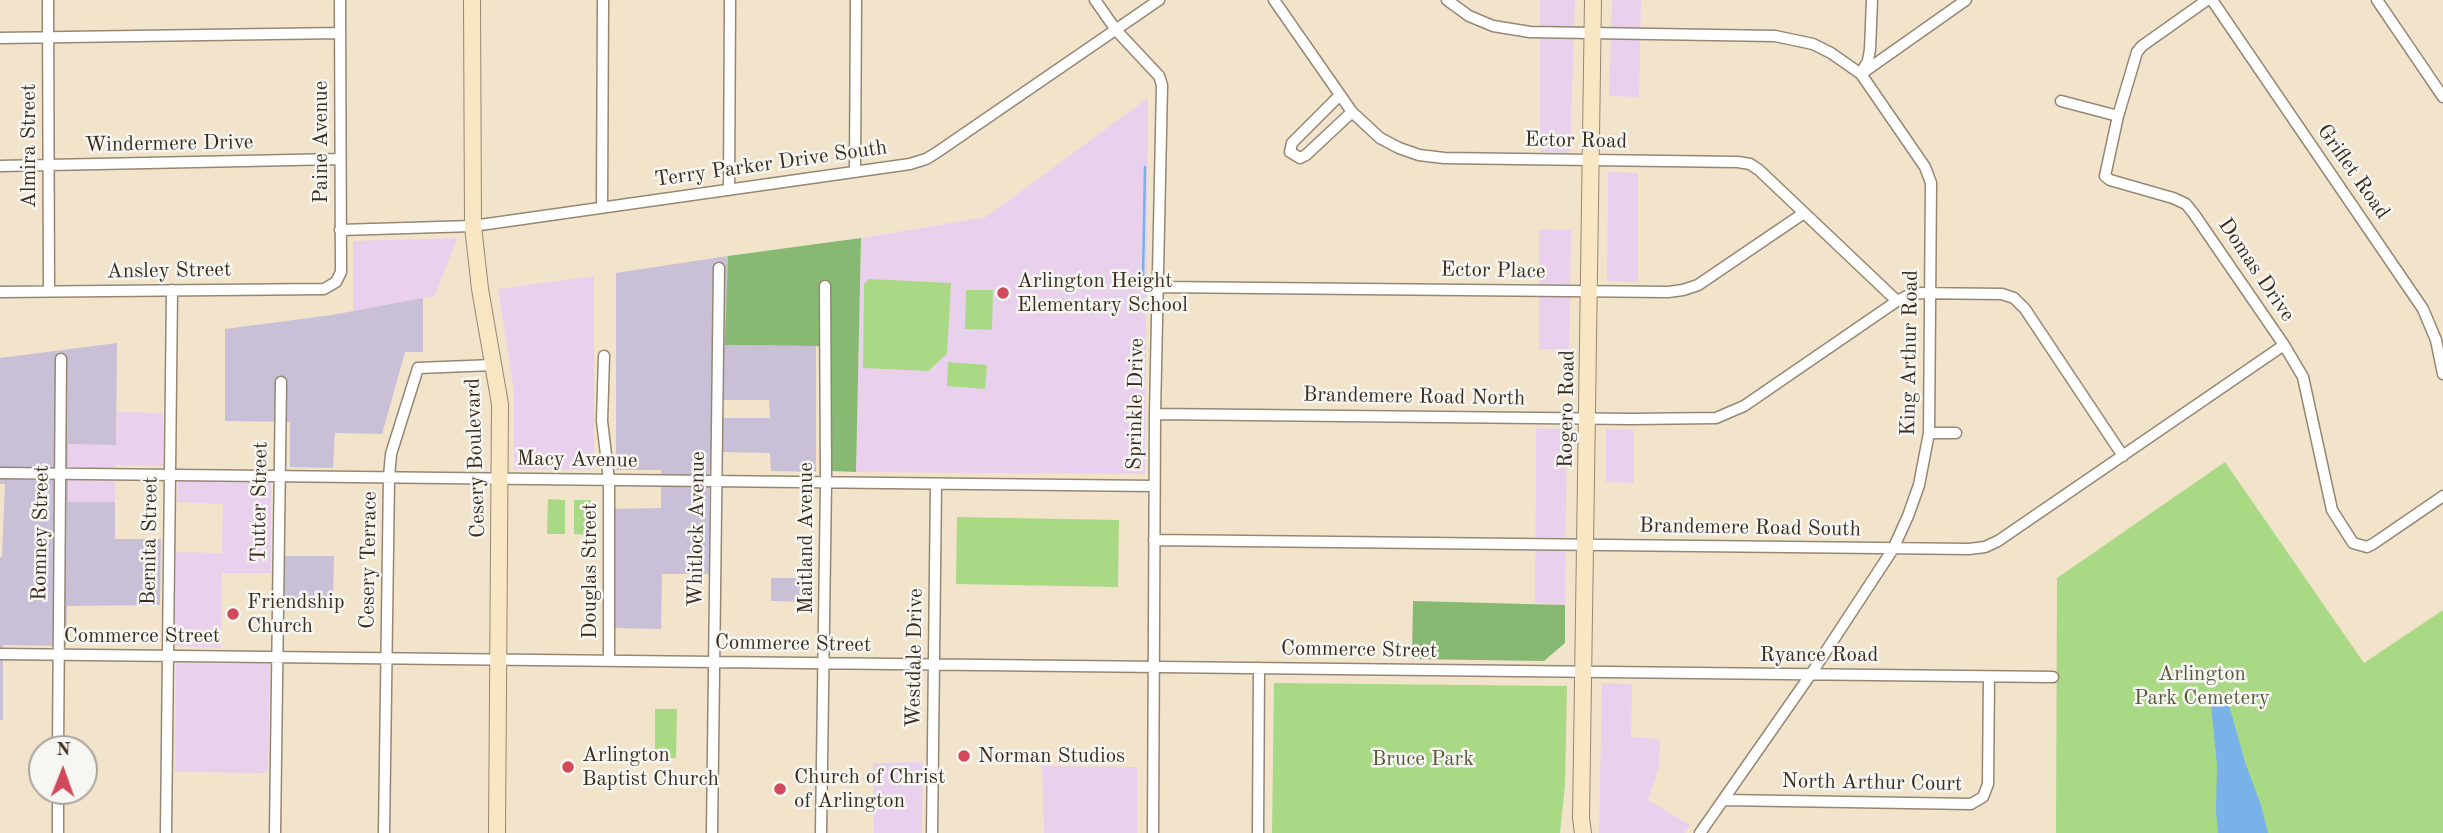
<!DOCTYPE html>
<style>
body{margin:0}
#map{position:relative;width:2443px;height:833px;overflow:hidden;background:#f1e4ca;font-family:"Old Standard TT",serif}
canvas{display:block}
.north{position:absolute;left:28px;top:735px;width:70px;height:70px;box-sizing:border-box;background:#f6f6f2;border:2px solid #aba49d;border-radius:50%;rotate:1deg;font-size:19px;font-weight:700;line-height:28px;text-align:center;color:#3b2a1e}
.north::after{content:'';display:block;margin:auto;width:24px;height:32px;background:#d1495b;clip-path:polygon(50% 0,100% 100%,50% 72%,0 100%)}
</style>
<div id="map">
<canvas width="2443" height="833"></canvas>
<div class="north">N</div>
</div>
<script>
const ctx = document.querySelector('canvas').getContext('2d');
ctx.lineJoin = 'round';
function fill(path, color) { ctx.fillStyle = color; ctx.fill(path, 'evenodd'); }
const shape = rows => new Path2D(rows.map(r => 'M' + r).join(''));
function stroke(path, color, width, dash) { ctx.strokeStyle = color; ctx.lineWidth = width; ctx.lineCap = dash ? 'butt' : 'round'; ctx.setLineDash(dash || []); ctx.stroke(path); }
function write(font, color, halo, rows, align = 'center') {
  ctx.font = font + ' "Old Standard TT",serif'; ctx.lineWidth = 5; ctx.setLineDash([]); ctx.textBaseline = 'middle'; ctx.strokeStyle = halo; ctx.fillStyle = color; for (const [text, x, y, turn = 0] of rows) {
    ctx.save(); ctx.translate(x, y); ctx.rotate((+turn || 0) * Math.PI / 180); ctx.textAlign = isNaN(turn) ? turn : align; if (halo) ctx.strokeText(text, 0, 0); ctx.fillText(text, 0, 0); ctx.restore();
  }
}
fill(shape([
 [1540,0,1575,0,1570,153,1540,152],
 [1612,0,1641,0,1639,97,1609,96],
 [1148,98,1145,474,856,472,861,238,986,217],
 [1608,172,1638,173,1638,282,1607,281],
 [1539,229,1571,230,1569,349,1539,349],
 [457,238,435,296,353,311,353,241],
 [594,276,594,470,514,469,514,391,498,289],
 [117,412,163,413,163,466,116,465,115,502,68,502,68,444,116,445],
 [1536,428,1567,429,1565,605,1535,603],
 [1606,429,1634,430,1634,483,1606,482],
 [178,479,271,481,271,573,222,573,221,648,175,646,176,552,222,553,223,504,177,502],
 [176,663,270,664,268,773,175,772],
 [1602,683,1632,684,1631,737,1660,739,1659,767,1648,800,1690,825,1685,833,1599,833],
 [923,762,922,833,874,833,873,763],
 [1042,766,1137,767,1137,833,1044,833]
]), '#e9d1ed');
fill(shape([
 [728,256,726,345,816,346,816,472,771,471,770,453,723,452,723,471,709,471,709,574,662,574,661,629,614,628,614,509,661,508,661,470,616,470,616,273],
 [723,400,769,400,770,418,722,418],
 [423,298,423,352,405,352,382,434,335,433,333,468,290,467,290,422,225,421,225,329,332,315],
 [117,343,116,445,68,444,68,502,115,502,115,539,161,539,160,605,67,606,66,646,3,645,3,720,0,720,0,557,2,557,5,484,0,484,0,358],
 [285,556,334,556,333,602,284,602],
 [771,578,814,578,814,602,771,601]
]), '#c9bfd7');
fill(shape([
 [869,279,951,283,947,354,928,371,863,368,864,284],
 [966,290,993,290,992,330,965,329],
 [948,362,987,365,985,389,947,386],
 [2225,462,2364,663,2443,610,2443,833,2056,833,2057,578],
 [548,499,565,500,565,534,547,534],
 [574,500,591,500,591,535,574,534],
 [957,517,1119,520,1118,587,956,584],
 [1274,683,1567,686,1565,785,1560,833,1272,833],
 [655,709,677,709,676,758,655,758]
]), '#aad986');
fill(shape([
 [861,238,856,472,831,471,828,348,816,346,725,345,728,256],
 [1413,601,1565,605,1565,643,1544,661,1412,659]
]), '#87b973');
fill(shape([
 [2210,696,2227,698,2245,762,2261,805,2268,833,2218,833,2216,811,2217,765]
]), '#78b2e9');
stroke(shape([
 [1143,277,1145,167]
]), '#78b2e9', 2.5);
const street = shape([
 [48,0,49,291],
 [1095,0,1116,30,1159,76,1162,85,1155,414,1153,833],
 [1274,0,1352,112,1380,138,1399,148,1419,155,1444,158,1738,162,1750,164,1759,170,1897,301],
 [1447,0,1469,16,1493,26,1530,32,1775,36,1813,44,1831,53,1861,74,1925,167,1931,183,1929,433,1919,485,1908,516,1893,549,1811,674,1700,833],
 [2207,0,2142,46,2137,52,2118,116,2105,176,2110,180,2173,198,2186,204,2194,214,2284,345,2303,377,2332,510,2353,543,2367,547,2373,544,2443,496],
 [2212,0,2423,309,2436,340,2443,374],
 [2377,0,2443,97],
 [0,38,340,33],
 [1862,71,1868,61,1870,49,1872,0],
 [1861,74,1966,0],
 [1340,95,1292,143,1290,152,1300,158,1306,155,1352,112],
 [2061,101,2118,116],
 [0,166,340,159],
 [855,171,856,0],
 [729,190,730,0],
 [602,206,603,0],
 [340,230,473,226,910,164,926,159,936,153,1159,0],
 [1158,287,1668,292,1683,290,1698,285,1804,213],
 [0,292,324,289,336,282,341,272,340,0],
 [604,356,602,421,609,480,609,661],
 [1155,414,1631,419,1716,418,1744,406,1897,301,1913,293,2002,294,2014,298,2025,309,2123,456],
 [1929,433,1956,433],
 [0,473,1154,486],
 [1154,540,1969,549,1985,547,1998,541,2284,345],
 [0,654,2053,677],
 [58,749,61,359],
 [1723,800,1971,804,1983,797,1988,784,1989,677],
 [58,833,58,791],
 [166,833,172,290],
 [275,833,281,382],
 [384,833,389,477,391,454,418,368,494,365],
 [712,833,719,268],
 [821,833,826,482,825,286],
 [932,833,936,484],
 [1258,833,1259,668]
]);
const secondary = shape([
 [472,0,473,226,480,289,500,404,497,833],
 [1583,833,1581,818,1593,0]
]);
stroke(street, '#968774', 13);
stroke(secondary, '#968774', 18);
stroke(street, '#fff', 10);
stroke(secondary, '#f9e7c3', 16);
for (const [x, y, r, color] of [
 [1003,293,7,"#d1495b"],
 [233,614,7,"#d1495b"],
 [964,756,7,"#d1495b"],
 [568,767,7,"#d1495b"],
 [780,789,7,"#d1495b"]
]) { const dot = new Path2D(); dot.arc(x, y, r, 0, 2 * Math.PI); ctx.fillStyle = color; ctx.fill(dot); stroke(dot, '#f6f6f2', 2.5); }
write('21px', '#3b2a1e', '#f6f6f2', [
 ["Ector Road",1576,141,1],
 ["Paine Avenue",321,142,-90],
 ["Windermere Drive",169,144,-1],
 ["Almira Street",29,146,-90],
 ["Terry Parker Drive South",771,164,-8],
 ["Griflet Road",2353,172,55],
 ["Domas Drive",2256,270,56],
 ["Ansley Street",169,271,-1],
 ["Ector Place",1493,271,1],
 ["King Arthur Road",1910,353,-89],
 ["Brandemere Road North",1414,397,1],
 ["Sprinkle Drive",1136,404,-89],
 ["Rogero Road",1567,409,-89],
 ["Cesery Boulevard",476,458,-92],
 ["Macy Avenue",577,460,1],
 ["Tutter Street",260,502,-89],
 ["Brandemere Road South",1750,528,1],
 ["Whitlock Avenue",697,529,-89],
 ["Romney Street",41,533,-89],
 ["Maitland Avenue",806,538,-90],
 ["Bernita Street",150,541,-89],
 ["Cesery Terrace",369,560,-89],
 ["Douglas Street",590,571,-90],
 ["Commerce Street",142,636],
 ["Commerce Street",793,644,1],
 ["Commerce Street",1359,650,1],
 ["Ryance Road",1819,655],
 ["Westdale Drive",915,658,-89],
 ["North Arthur Court",1872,783,1]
]);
write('21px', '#3b2a1e', '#f6f6f2', [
 ["Arlington Height",1017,281],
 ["Elementary School",1017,305],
 ["Friendship",247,602],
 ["Church",247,626],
 ["Arlington",582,755],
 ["Baptist Church",582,779],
 ["Norman Studios",978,756],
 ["Church of Christ",794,777],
 ["of Arlington",794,801]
], 'left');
write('21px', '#575638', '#f6f6f2', [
 ["Arlington",2202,674],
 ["Park Cemetery",2202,698],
 ["Bruce Park",1423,759]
]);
</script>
